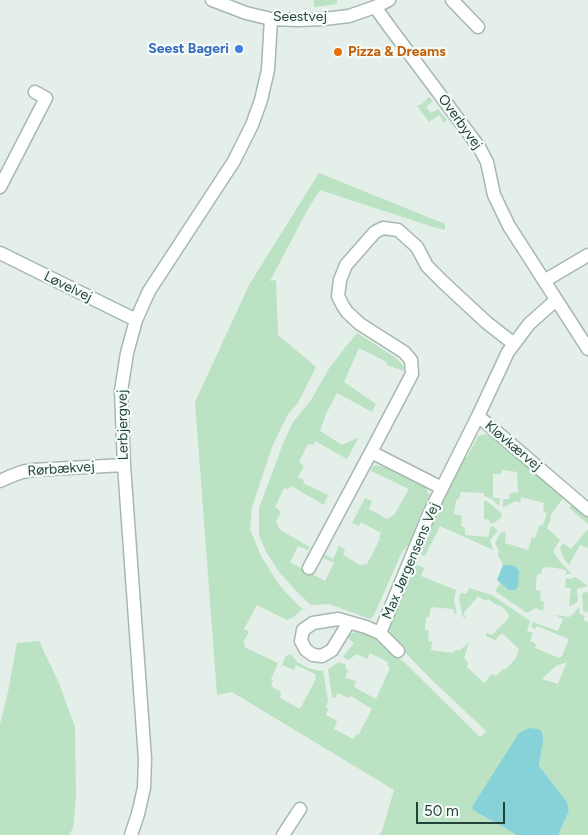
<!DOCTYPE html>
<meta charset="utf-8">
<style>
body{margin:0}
#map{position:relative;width:588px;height:835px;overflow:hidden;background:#e4efe9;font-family:Figtree,sans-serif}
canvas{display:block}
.scale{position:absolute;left:416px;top:802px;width:89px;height:22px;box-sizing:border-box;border:2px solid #214338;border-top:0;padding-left:6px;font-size:15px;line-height:18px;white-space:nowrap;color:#214338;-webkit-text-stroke:4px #f5fbf8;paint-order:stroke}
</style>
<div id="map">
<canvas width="588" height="835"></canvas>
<div class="scale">50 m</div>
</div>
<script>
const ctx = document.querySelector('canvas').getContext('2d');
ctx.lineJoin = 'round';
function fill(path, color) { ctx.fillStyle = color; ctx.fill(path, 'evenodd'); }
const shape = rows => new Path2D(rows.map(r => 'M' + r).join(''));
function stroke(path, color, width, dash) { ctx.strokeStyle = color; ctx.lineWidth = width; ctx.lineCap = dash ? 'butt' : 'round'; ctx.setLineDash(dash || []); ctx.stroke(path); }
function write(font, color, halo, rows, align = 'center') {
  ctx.font = font + ' Figtree,sans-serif'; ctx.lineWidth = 4.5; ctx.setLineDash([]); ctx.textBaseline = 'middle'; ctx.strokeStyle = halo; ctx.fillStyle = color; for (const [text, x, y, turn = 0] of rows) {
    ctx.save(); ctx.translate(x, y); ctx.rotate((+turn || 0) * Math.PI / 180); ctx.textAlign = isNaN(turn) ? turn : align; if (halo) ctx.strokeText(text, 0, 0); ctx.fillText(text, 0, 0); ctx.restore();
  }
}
fill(shape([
 [314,0,337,0,337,4,314,7],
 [429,97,433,101,426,107,431,113,438,109,447,120,444,123,439,115,429,122,417,106,422,104],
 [319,173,445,224,445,230,433,227,320,190,308,209,270,281,276,280,278,335,316,367,298,403,288,414,272,447,252,507,250,529,261,556,280,586,298,605,303,609,292,618,287,620,257,605,244,629,249,632,243,642,246,648,278,663,271,679,273,681,271,686,281,692,280,698,300,709,316,679,315,674,296,665,294,670,282,665,286,656,291,654,297,662,308,668,320,671,323,670,328,701,326,707,328,709,326,715,337,721,334,729,353,739,357,734,359,734,372,709,351,696,349,698,338,693,335,698,332,697,328,669,339,662,346,665,345,669,348,670,345,678,356,681,354,687,376,699,390,668,388,667,388,662,370,653,367,659,356,654,349,660,343,657,354,643,347,637,352,633,360,631,370,635,406,664,480,737,486,731,431,679,393,640,387,631,414,564,424,568,421,576,456,590,454,601,457,614,455,614,453,609,431,607,429,617,426,617,425,630,429,631,428,641,432,642,431,650,453,653,455,650,460,650,469,642,464,658,468,663,467,667,484,683,492,674,496,676,502,670,507,668,516,658,519,649,502,633,495,640,486,636,487,633,492,635,508,619,509,614,501,606,495,604,488,599,486,601,478,596,463,614,466,617,464,618,462,615,459,598,461,593,466,594,469,588,492,595,530,621,527,631,533,633,530,641,536,644,535,648,559,658,562,656,569,639,537,626,535,629,531,627,533,622,558,631,563,619,555,615,569,617,574,614,578,607,580,609,579,613,585,616,583,620,588,622,588,835,558,835,569,811,567,802,539,766,543,740,473,810,517,835,379,835,382,831,394,790,232,692,217,695,195,402,249,285],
 [567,662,558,684,542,679,556,666],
 [357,333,396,358,404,367,403,371,387,365,387,362,359,348,344,382,376,404,372,412,337,393,326,414,320,431,342,445,359,437,347,459,315,441,313,445,308,444,299,462,304,466,298,477,304,480,303,483,328,495,324,505,291,486,288,489,284,488,275,507,281,512,276,521,280,530,310,547,308,550,298,546,290,562,325,581,334,563,323,558,325,555,333,559,339,546,345,549,343,555,360,565,367,564,380,539,379,537,381,533,361,522,359,526,352,523,365,498,372,501,369,509,387,519,394,515,409,489,371,471,372,467,376,465,384,467,426,488,430,496,413,539,401,554,374,615,370,619,329,604,311,605,296,591,280,573,266,552,259,535,259,508,284,441,293,422,311,400,328,370,343,350],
 [485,434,494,436,564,497,551,514,550,521,547,528,560,540,553,551,561,563,571,573,570,574,566,574,566,570,556,568,543,567,541,574,537,574,536,585,536,590,541,591,540,601,544,602,543,611,536,608,527,613,495,591,501,582,509,590,508,565,503,565,498,555,499,551,495,543,501,532,506,533,505,543,528,550,532,537,535,538,539,526,543,525,547,513,543,511,544,503,521,497,520,503,515,501,503,508,503,499,509,499,510,493,518,492,517,472,502,470,501,474,493,474,493,498,500,498,499,506,492,499,484,496,484,493,461,492,459,499,456,500,454,514,462,516,461,526,465,528,465,535,488,537,491,526,494,527,498,531,490,540,493,550,440,526,425,556,420,554,438,506,464,457,467,457,478,436],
 [484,501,487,501,501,513,502,517,494,523,490,523,489,520,484,519],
 [573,504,588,517,588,524,569,508],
 [588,529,588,548,580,545,569,565,564,559,560,548,563,543,571,549],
 [575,577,588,586,577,589,578,601,573,605,569,606,571,589,565,587,566,578,571,579],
 [588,592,588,611,587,613,583,611,582,595,583,593],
 [39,641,59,683,75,727,76,798,73,828,69,835,0,835,0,724,8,692,17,643]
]), '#bbe2c3');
fill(shape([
 [503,565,508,565,515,566,519,571,518,586,515,590,509,590,497,580],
 [529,728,538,729,542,732,543,740,539,766,567,802,569,811,558,835,517,835,473,810,472,807,519,733]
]), '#87d1d9');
const minor = shape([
 [212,0,246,13,271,19,298,20,324,19,349,16,375,7,389,0],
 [452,0,478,27],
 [375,7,391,29,479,147,487,162,494,195,509,226,588,349],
 [0,187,46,98,35,92],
 [0,253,136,320],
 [544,281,588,255],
 [556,300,529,324,508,352,478,416,588,510],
 [371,452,412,374,411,360,404,352,360,324,347,312,343,306,338,296,340,280,346,265,375,232,383,228,398,230,417,247,427,266,444,283,486,322,514,344],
 [0,481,11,476,22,472,33,470,124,465],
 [309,568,371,452,442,488],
 [349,622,332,650,322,656,313,655,306,650,301,641,303,630,313,623,338,619,366,627,380,633,398,651],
 [380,633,430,512,478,416],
 [131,835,138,814,144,788,145,759,124,465,121,391,127,353,136,320,149,291,234,161,252,125,261,100,268,70,271,19],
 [283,835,300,809]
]);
stroke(minor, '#a6b8b0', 15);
stroke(minor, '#fff', 12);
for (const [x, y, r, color] of [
 [239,49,5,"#3f7fe0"],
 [338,52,5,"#e8710a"]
]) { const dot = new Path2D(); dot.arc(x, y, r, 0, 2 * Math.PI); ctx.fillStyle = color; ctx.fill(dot); stroke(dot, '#f5fbf8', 2); }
write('14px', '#214338', '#f5fbf8', [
 ["Seestvej",300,17],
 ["Overbyvej",460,122,54],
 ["Løvelvej",68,287,26],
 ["Lerbjergvej",123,425,-91],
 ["Kløvkærvej",513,446,40],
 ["Rørbækvej",61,469,-4],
 ["Max Jørgensens Vej",411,561,-67]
]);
write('bold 14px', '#366cbe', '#f5fbf8', [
 ["Seest Bageri",229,49]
], 'right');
write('bold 14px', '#c56008', '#f5fbf8', [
 ["Pizza & Dreams",348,52]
], 'left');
</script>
